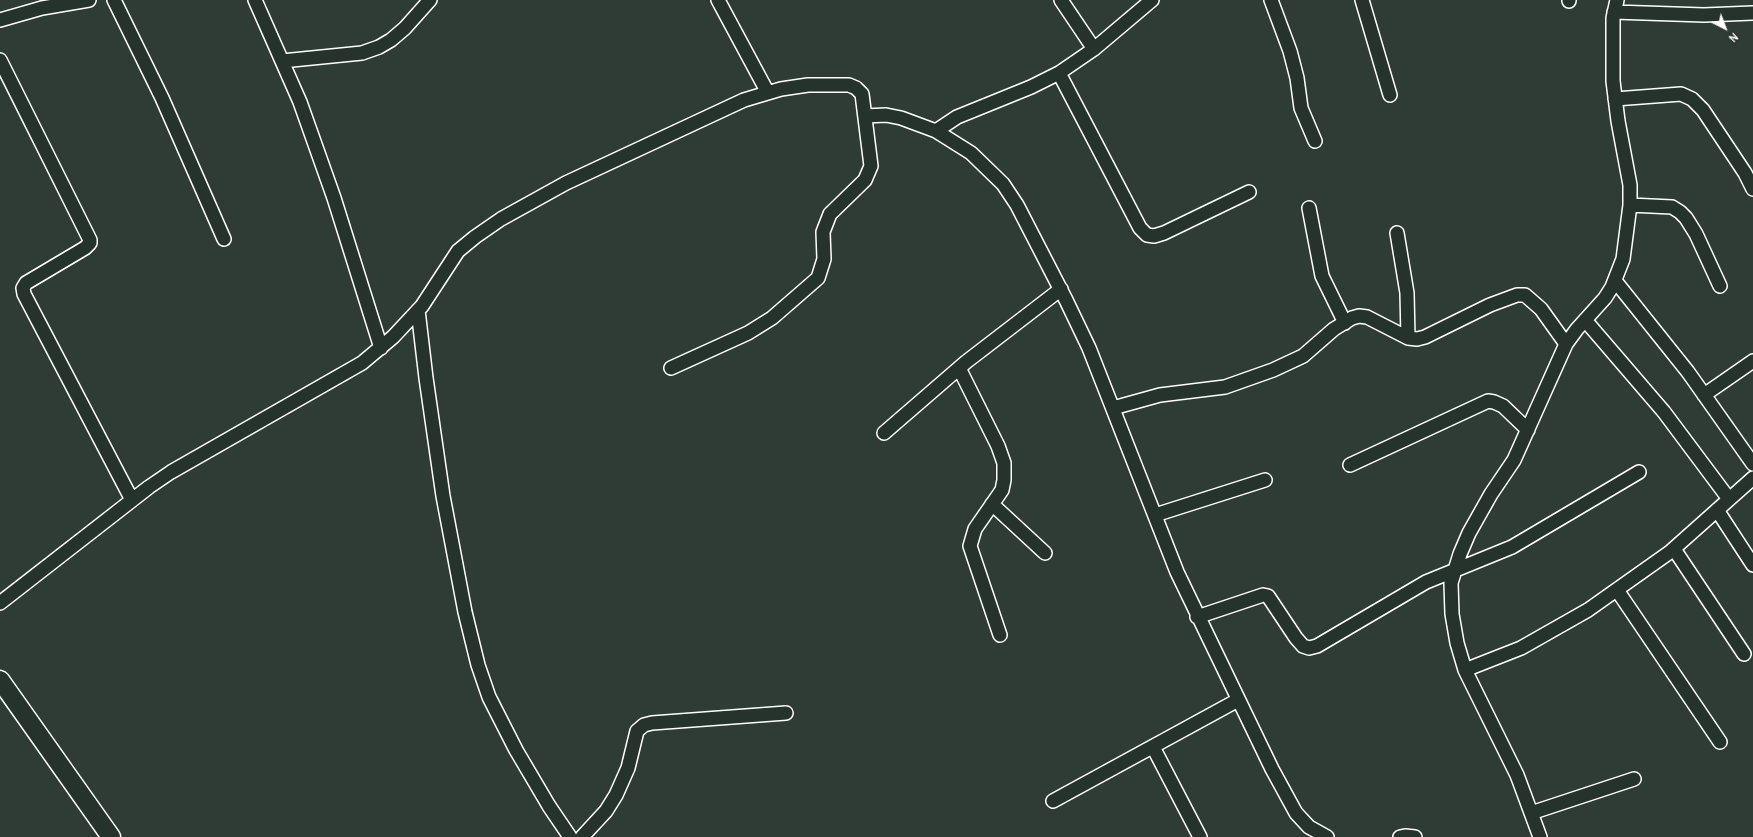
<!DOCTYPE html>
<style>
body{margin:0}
#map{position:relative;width:1753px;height:837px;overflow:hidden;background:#2f3b35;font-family:Pangolin,sans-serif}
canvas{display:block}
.north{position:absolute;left:1705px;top:8px;width:40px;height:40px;-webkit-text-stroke:3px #26332d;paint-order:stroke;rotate:138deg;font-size:11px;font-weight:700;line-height:16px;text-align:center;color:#fff}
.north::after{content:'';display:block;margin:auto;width:14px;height:18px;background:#fff;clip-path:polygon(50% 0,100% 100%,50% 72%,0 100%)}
</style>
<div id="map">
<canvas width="1753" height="837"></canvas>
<div class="north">N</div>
</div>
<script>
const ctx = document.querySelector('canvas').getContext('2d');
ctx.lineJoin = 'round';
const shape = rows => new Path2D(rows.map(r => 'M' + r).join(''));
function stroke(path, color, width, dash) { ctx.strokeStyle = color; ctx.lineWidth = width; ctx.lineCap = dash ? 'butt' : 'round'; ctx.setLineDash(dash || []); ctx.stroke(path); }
const street = shape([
 [114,0,162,98,224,239],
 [255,0,300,102,334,198,381,348],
 [718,0,768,93],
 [1061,0,1094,49],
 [1271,0,1290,51,1297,78,1301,108,1315,141],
 [1362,0,1390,95],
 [1569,1,1569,0],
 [1614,12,1704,15,1753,13],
 [0,20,42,8,89,0],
 [0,60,90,240,90,243,85,248,26,283,23,288,24,294,132,500],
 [282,61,362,53,379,47,391,40,405,28,430,0],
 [1059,73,1140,228,1147,235,1154,236,1164,233,1249,192],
 [1615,99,1681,94,1692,99,1703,110,1745,173,1753,189],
 [865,116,886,115,901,118,936,131,971,153,1003,184,1017,205,1066,300,1089,348,1177,572,1272,769,1296,813,1309,827,1327,837],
 [936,131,957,117,1031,87,1059,73,1094,49,1152,0],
 [1630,205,1672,207,1680,212,1686,218,1696,234,1720,286],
 [1309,208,1322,276,1345,323],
 [1397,233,1407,293,1408,338],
 [1616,282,1688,372,1753,464],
 [418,310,426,378,443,496,465,612,478,665,489,697,516,750,549,806,570,837],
 [1585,320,1664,412,1729,499],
 [959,368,998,446,1004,463,1004,480,1002,490,975,529,970,546,1000,635],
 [1704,395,1753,361],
 [1113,408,1160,395,1225,387,1273,370,1303,356,1334,329,1352,318,1359,316,1367,317,1408,338,1417,339,1425,337,1490,305,1517,295,1525,295,1541,309,1566,344],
 [884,433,966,362,1061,289],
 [1350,465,1488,401,1494,402,1503,406,1528,430],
 [992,504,1045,553],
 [1717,510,1753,565],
 [1155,515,1265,480],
 [1674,549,1744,654],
 [1617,590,1720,742],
 [0,603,149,487,171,472,362,363,393,337,422,306,458,251,475,237,501,219,566,183,744,100,781,89,808,85,849,85,856,88,862,94,871,166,865,180,830,214,823,232,824,259,818,278,772,318,748,333,671,368],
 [1197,617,1263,595,1268,596,1296,638,1303,646,1309,648,1317,646,1426,582,1512,547,1639,472],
 [1465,670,1521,648,1588,610,1670,552,1753,478],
 [1153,747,1200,837],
 [1053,801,1238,700],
 [1531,813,1634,779],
 [582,837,606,811,616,795,628,768,637,731,644,725,652,723,786,713],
 [1400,837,1405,836,1415,837],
 [1540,837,1517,775,1465,670,1457,643,1452,614,1451,583,1460,554,1469,533,1491,494,1514,460,1566,344,1577,329,1605,298,1612,287,1623,259,1630,205,1630,185,1618,121,1613,81,1613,18,1617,0]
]);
const secondary = shape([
 [0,680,111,837]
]);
stroke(street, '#fff', 16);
stroke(secondary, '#fff', 21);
stroke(street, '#26332d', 13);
stroke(secondary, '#26332d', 18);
</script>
